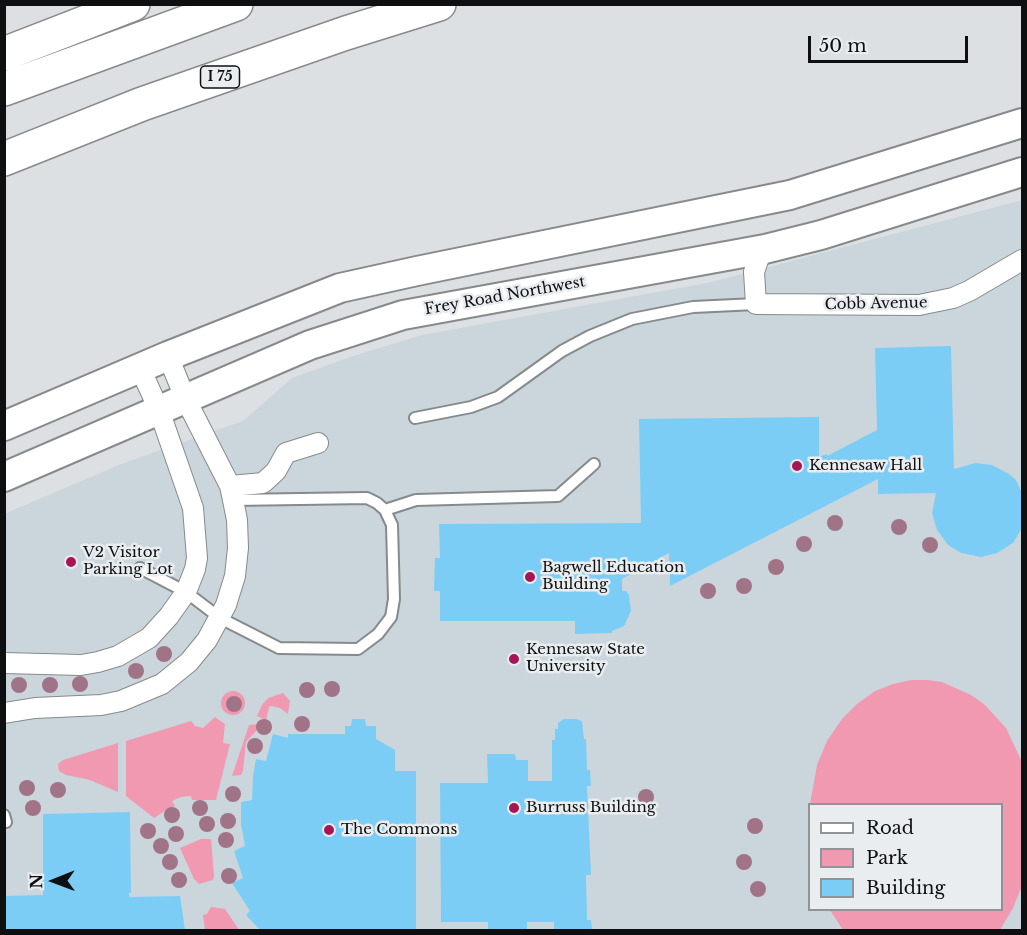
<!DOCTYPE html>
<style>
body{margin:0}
#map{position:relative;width:1027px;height:935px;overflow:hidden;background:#dce0e2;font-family:"Libre Baskerville",serif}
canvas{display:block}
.frame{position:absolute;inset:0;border:6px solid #0e0f10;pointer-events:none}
.legend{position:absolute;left:808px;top:803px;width:195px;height:108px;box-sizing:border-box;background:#e9edef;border:2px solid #919496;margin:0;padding:8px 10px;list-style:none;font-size:18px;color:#0e0f10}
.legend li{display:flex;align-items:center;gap:12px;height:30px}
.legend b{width:30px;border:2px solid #919496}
.north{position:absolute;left:24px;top:851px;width:60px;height:60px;-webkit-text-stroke:4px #e9edef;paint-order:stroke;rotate:269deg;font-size:16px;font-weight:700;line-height:24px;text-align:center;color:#0e0f10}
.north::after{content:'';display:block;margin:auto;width:21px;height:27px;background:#0e0f10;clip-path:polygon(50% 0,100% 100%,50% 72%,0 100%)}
.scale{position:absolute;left:808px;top:36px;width:160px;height:27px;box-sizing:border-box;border:3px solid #0e0f10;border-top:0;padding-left:8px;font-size:18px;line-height:21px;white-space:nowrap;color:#0e0f10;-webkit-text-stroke:4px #e9edef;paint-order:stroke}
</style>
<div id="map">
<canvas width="1027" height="935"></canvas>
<div class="frame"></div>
<ul class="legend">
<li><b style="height:8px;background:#fff"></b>Road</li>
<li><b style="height:16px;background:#f099b0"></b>Park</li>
<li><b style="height:16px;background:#7ccdf5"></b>Building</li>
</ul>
<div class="north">N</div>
<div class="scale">50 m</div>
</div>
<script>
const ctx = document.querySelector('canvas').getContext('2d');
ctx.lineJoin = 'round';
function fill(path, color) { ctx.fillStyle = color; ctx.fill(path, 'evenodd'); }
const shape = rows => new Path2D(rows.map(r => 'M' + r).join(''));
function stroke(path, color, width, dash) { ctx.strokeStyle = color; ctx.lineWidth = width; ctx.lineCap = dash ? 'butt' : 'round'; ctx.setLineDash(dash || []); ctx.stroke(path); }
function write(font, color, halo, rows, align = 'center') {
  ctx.font = font + ' "Libre Baskerville",serif'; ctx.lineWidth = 5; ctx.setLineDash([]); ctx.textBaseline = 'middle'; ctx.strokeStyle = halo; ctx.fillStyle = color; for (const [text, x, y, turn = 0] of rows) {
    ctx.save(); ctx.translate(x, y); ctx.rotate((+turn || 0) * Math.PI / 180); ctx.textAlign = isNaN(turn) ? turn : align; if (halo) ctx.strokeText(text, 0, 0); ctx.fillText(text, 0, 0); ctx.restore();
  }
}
fill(shape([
 [1022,200,1022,930,5,930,4,514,121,464,243,421,292,378,350,357,422,335,712,282],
 [810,804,1002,804,1002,910,810,910]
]), '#cbd6dc');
fill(shape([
 [911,680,927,680,942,682,971,695,985,705,1006,728,1022,762,1022,886,1013,908,1000,930,843,930,830,910,1002,910,1002,804,810,804,817,765,827,741,842,719,857,704,875,691,893,684],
 '221 703a12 12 0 1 1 24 0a12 12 0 1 1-24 0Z',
 [283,693,290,701,288,714,280,708,271,706,269,707,266,720,257,716,262,705,268,698],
 [215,717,225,724,223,743,230,744,216,800,192,800,191,796,181,797,172,801,175,806,166,810,154,818,126,796,126,741,191,721,195,726,203,728],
 [259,724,261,725,259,728,246,742,243,771,241,775,232,776,249,725],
 [118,743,118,792,90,780,66,775,59,771,58,764,63,760],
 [201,839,211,839,214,876,213,880,199,884,194,879,180,848],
 [211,907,225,909,239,930,205,930,203,915,207,914]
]), '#f099b0');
fill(shape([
 [951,346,954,469,975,463,992,465,1009,474,1016,480,1022,493,1022,528,1013,543,997,553,981,557,961,553,948,545,937,530,932,513,936,493,878,494,878,479,670,586,669,553,622,579,622,591,626,591,629,595,631,611,624,626,612,631,612,633,575,634,575,621,440,621,440,591,434,591,435,558,440,558,439,524,641,523,639,419,819,417,819,457,827,454,827,456,877,430,875,348],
 [352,719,365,719,366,726,376,726,376,739,395,750,395,771,416,771,416,930,260,930,246,915,250,911,232,883,243,878,234,851,245,846,241,824,241,802,252,800,253,776,256,759,266,761,273,734,288,738,288,734,345,734,345,726,351,726],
 [564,719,576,719,582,721,584,739,586,739,587,770,590,770,591,786,587,786,591,875,586,875,587,920,591,920,592,930,554,930,554,922,527,922,527,930,488,930,488,922,441,922,440,783,488,783,487,754,515,754,516,760,528,760,528,781,552,781,552,740,555,740,555,729,558,729,558,723],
 [130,812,131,893,129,893,129,897,180,896,185,930,4,930,4,896,43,895,43,814]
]), '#7ccdf5');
const service = shape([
 [415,418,471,407,498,397,562,351,590,336,632,319,693,307,756,304],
 [385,510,416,500,558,496,594,464],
 [140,568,186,592,220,618,279,648,358,649,378,634,391,617,394,599,392,525,385,510,377,503,367,498,233,500],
 [4,815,6,822]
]);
const minor = shape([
 [765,249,758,260,754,272,756,304,919,305,953,298,969,291,1022,260],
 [230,486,263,483,276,471,286,453,318,443],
 [4,663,81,665,98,662,118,656,149,638,169,616,186,592,195,569,197,558,193,508,159,410,140,368],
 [4,713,35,708,101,705,121,701,162,684,189,662,207,640,226,605,235,576,238,548,237,520,233,500,230,486,185,398,168,356]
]);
const secondary = shape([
 [4,426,168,356,340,288,417,271,790,195,1022,123],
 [4,477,310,345,403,315,765,249,821,235,1022,172]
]);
const motorway = shape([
 [4,54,133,4],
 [4,89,236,4],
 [4,159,142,104,346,33,439,4]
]);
stroke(service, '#868a8b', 14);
stroke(minor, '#868a8b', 22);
stroke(secondary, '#868a8b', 32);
stroke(motorway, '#868a8b', 36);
stroke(service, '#fff', 10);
stroke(minor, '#fff', 20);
stroke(secondary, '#fff', 28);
stroke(motorway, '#fff', 33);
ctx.fillStyle = '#a17386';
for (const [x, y] of [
 [835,523],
 [899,527],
 [804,544],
 [930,545],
 [776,567],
 [744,586],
 [708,591],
 [164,654],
 [136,671],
 [80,684],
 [19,685],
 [50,685],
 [332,689],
 [307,690],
 [234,704],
 [302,724],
 [264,727],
 [255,746],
 [27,788],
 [58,790],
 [233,794],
 [646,797],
 [33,808],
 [200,808],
 [172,815],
 [228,821],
 [207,824],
 [755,826],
 [148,831],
 [176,834],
 [226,840],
 [161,846],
 [170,862],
 [744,862],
 [229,876],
 [179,880],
 [758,889]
]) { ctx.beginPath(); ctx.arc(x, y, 8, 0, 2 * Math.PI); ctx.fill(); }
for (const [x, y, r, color] of [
 [797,466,6,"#a71654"],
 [71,562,6,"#a71654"],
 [530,577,6,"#a71654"],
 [514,659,6,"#a71654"],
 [514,808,6,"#a71654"],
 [329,830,6,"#a71654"]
]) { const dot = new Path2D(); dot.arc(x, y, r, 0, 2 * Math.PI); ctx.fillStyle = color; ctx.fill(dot); stroke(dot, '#e9edef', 2); }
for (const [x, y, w] of [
 [220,77,39]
]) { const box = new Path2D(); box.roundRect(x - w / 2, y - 11, w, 22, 4.5); ctx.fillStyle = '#e9edef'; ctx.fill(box); stroke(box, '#0e0f10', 1.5); }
write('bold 14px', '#0e0f10', null, [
 ["I 75",220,77]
]);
write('15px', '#0e0f10', '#e9edef', [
 ["Frey Road Northwest",505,296,-10],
 ["Cobb Avenue",876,304,-1]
]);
write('15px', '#0e0f10', '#e9edef', [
 ["Kennesaw Hall",809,466],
 ["V2 Visitor",83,553],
 ["Parking Lot",83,570],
 ["Bagwell Education",542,568],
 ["Building",542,585],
 ["Kennesaw State",526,650],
 ["University",526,667],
 ["Burruss Building",526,808],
 ["The Commons",341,830]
], 'left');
</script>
